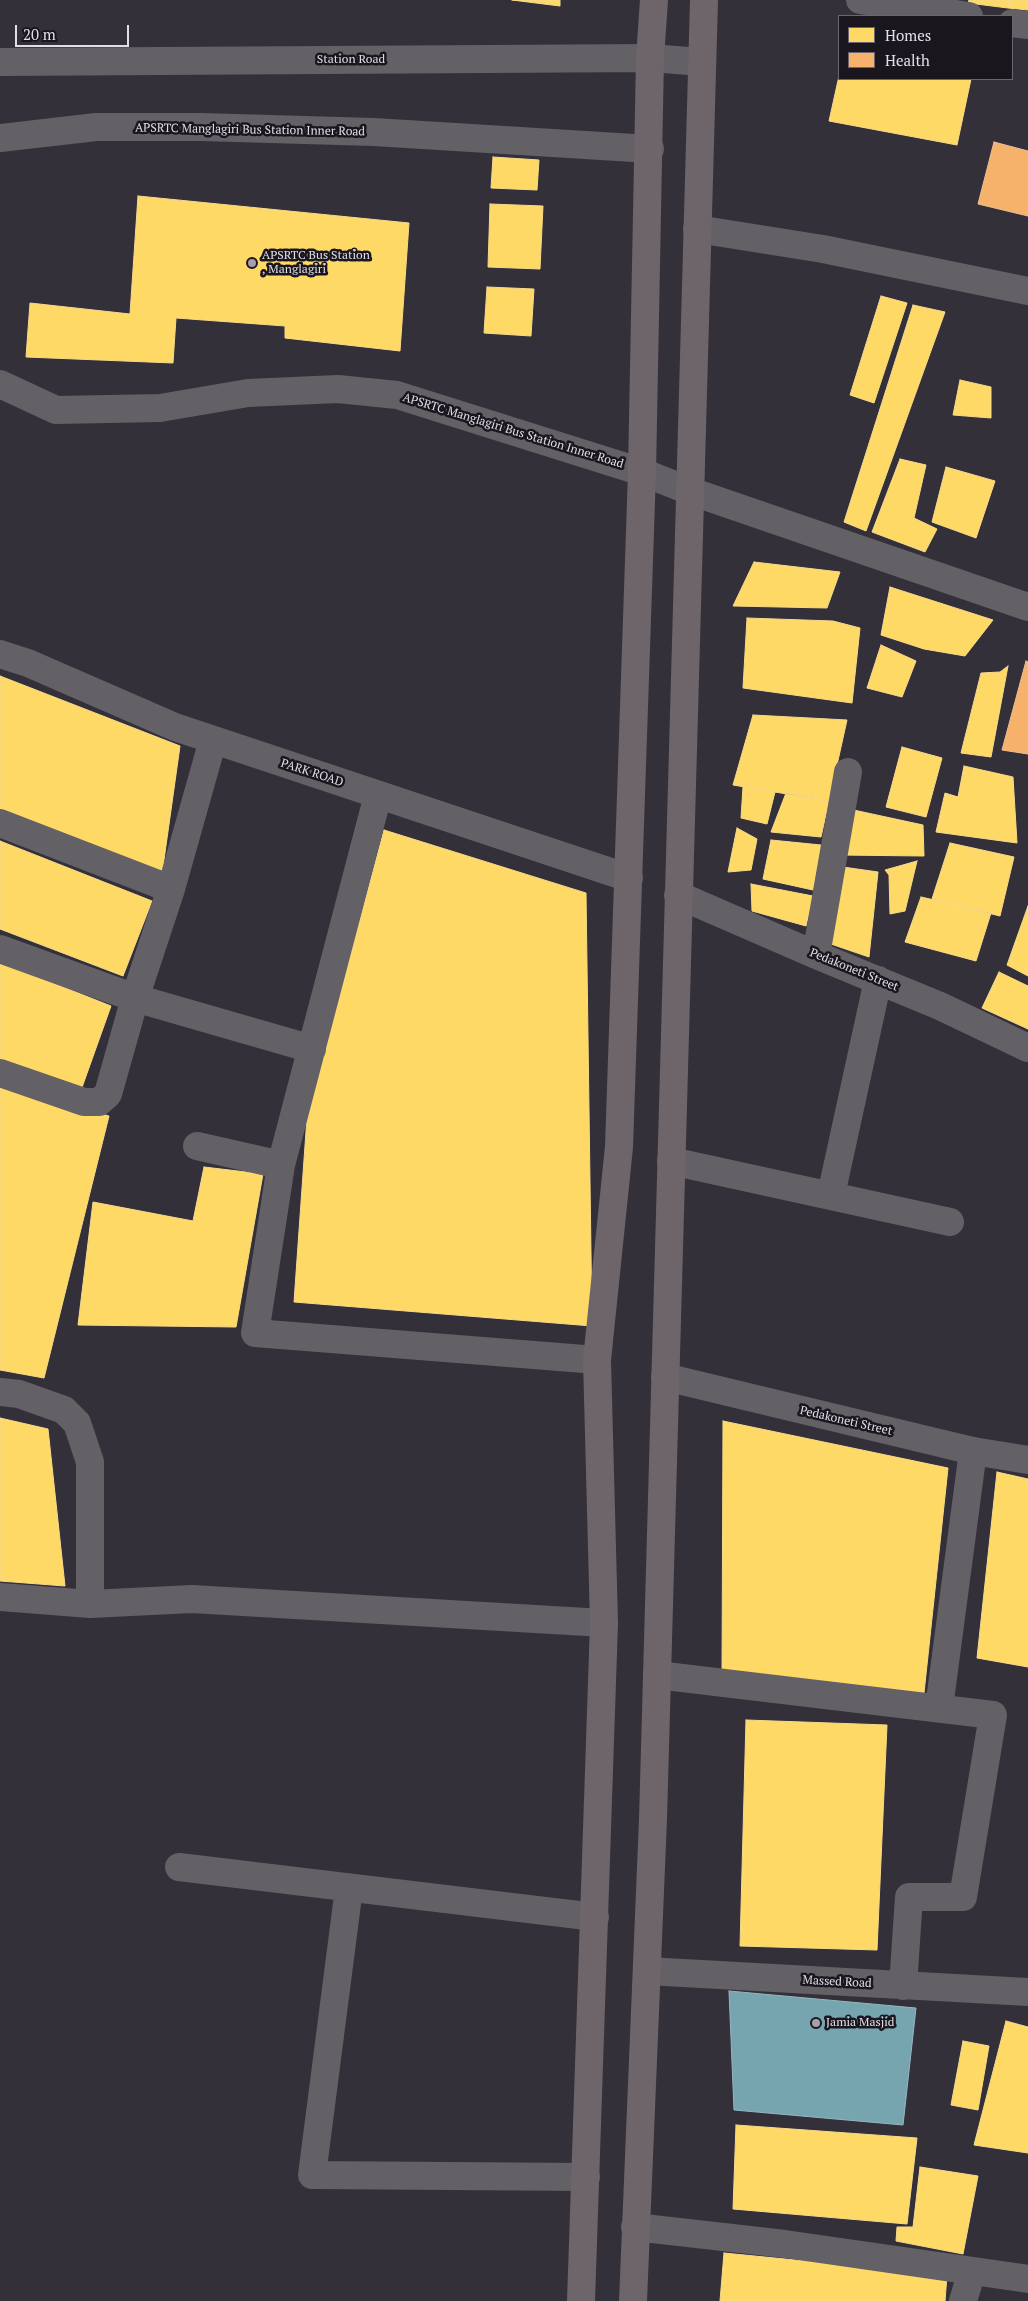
<!DOCTYPE html>
<style>
body{margin:0}
#map{position:relative;width:1028px;height:2301px;overflow:hidden;background:#343039;font-family:"PT Serif",serif}
canvas{display:block}
.legend{position:absolute;left:838px;top:15px;width:175px;height:65px;box-sizing:border-box;background:#1a161e;border:1px solid #6a666f;margin:0;padding:6px 9px;list-style:none;font-size:15px;color:#e2dde8}
.legend li{display:flex;align-items:center;gap:10px;height:25px}
.legend b{width:25px;border:1px solid #6a666f}
.scale{position:absolute;left:15px;top:25px;width:114px;height:22px;box-sizing:border-box;border:2px solid #e2dde8;border-top:0;padding-left:6px;font-size:15px;line-height:18px;white-space:nowrap;color:#e2dde8;-webkit-text-stroke:4px #1a161e;paint-order:stroke}
</style>
<div id="map">
<canvas width="1028" height="2301"></canvas>
<ul class="legend">
<li><b style="height:14px;background:#ffd966"></b>Homes</li>
<li><b style="height:14px;background:#f6b26b"></b>Health</li>
</ul>
<div class="scale">20 m</div>
</div>
<script>
const ctx = document.querySelector('canvas').getContext('2d');
ctx.lineJoin = 'round';
function fill(path, color) { ctx.fillStyle = color; ctx.fill(path, 'evenodd'); }
const shape = rows => new Path2D(rows.map(r => 'M' + r).join(''));
function stroke(path, color, width, dash) { ctx.strokeStyle = color; ctx.lineWidth = width; ctx.lineCap = dash ? 'butt' : 'round'; ctx.setLineDash(dash || []); ctx.stroke(path); }
function write(font, color, halo, rows, align = 'center') {
  ctx.font = font + ' "PT Serif",serif'; ctx.lineWidth = 5; ctx.setLineDash([]); ctx.textBaseline = 'middle'; ctx.strokeStyle = halo; ctx.fillStyle = color; for (const [text, x, y, turn = 0] of rows) {
    ctx.save(); ctx.translate(x, y); ctx.rotate((+turn || 0) * Math.PI / 180); ctx.textAlign = isNaN(turn) ? turn : align; if (halo) ctx.strokeText(text, 0, 0); ctx.fillText(text, 0, 0); ctx.restore();
  }
}
const homes = shape([
 [512,0,560,0,560,6,512,0],
 [969,0,1009,0,1008,8,968,3,969,0],
 [1009,0,1028,0,1028,10,1008,8,1009,0],
 [839,76,839,79,971,79,957,145,829,121,839,76],
 [493,157,539,160,537,190,491,188,493,157],
 [138,196,409,223,400,351,285,338,285,326,176,318,173,363,26,357,30,303,130,314,138,196],
 [490,204,543,206,540,269,488,267,490,204],
 [487,287,534,289,531,336,484,333,487,287],
 [881,296,907,303,874,403,850,395,881,296],
 [913,305,945,312,866,531,844,522,913,305],
 [960,380,991,387,991,418,953,415,960,380],
 [900,459,926,465,914,518,937,529,925,552,872,532,900,459],
 [946,467,995,481,976,538,932,522,946,467],
 [754,562,840,572,827,608,733,606,754,562],
 [890,587,993,620,965,656,924,649,881,635,890,587],
 [747,618,833,621,860,628,852,703,743,688,747,618],
 [881,645,916,661,902,697,867,688,881,645],
 [1008,666,991,757,961,753,981,673,1000,672,1008,666],
 [0,676,180,746,162,874,0,811,0,676],
 [753,715,847,720,829,801,733,785,753,715],
 [902,747,942,758,926,817,886,807,902,747],
 [964,766,1013,777,1017,843,936,832,945,793,958,797,964,766],
 [743,787,775,792,767,824,741,818,743,787],
 [786,793,829,801,821,837,771,832,786,793],
 [849,809,923,825,924,856,840,855,849,809],
 [737,828,757,839,751,870,728,872,737,828],
 [384,830,586,893,592,1326,294,1302,307,1117,384,830],
 [771,840,821,845,813,890,763,879,771,840],
 [0,841,152,901,123,976,0,929,0,841],
 [950,843,1014,857,1000,916,932,899,950,843],
 [917,861,905,911,890,914,889,875,885,870,917,861],
 [843,867,878,872,869,957,828,943,843,867],
 [751,884,813,896,806,926,752,911,751,884],
 [921,897,991,913,976,961,905,942,921,897],
 [1028,906,1028,976,1007,965,1028,906],
 [0,962,111,1006,80,1093,0,1063,0,962],
 [999,972,1028,986,1028,1029,982,1008,999,972],
 [0,1086,109,1116,44,1378,0,1370,0,1086],
 [204,1167,263,1174,236,1327,78,1325,93,1202,193,1221,204,1167],
 [0,1418,48,1429,65,1586,0,1581,0,1418],
 [723,1421,948,1468,924,1693,722,1671,723,1421],
 [997,1472,1028,1479,1028,1667,977,1658,997,1472],
 [746,1720,887,1725,877,1950,740,1946,746,1720],
 [1006,2021,1028,2027,1028,2153,974,2145,1006,2021],
 [963,2041,989,2046,978,2110,951,2105,963,2041],
 [736,2125,917,2138,907,2224,733,2209,736,2125],
 [920,2167,978,2176,963,2254,896,2241,897,2227,913,2227,920,2167],
 [724,2253,947,2275,945,2301,720,2301,724,2253]
]);
fill(homes, '#ffd966');
stroke(homes, '#f6da8d', 1);
const health = shape([
 [994,142,1028,151,1028,216,978,204,994,142],
 [1026,661,1028,662,1028,754,1002,750,1026,661]
]);
fill(health, '#f6b26b');
stroke(health, '#f0bf90', 1);
const public = shape([
 [729,1991,916,2008,903,2125,734,2110,729,1991]
]);
fill(public, '#76a5af');
stroke(public, '#96b6c0', 1);
stroke(shape([
 [860,0,969,16],
 [1012,23,1028,25],
 [0,138,96,127,201,127,374,132,650,149],
 [697,229,823,249,1028,291],
 [0,384,56,410,160,408,248,393,338,389,397,395,642,472,690,491,1028,607],
 [0,654,28,663,175,727,629,878],
 [378,795,281,1165,255,1333,597,1360],
 [0,823,171,889],
 [678,895,816,955,940,1006,1028,1048],
 [0,949,135,998,312,1049],
 [816,955,848,772],
 [0,1073,84,1102,99,1102,108,1094,135,998,171,889,213,740],
 [197,1146,281,1165],
 [671,1161,950,1222],
 [831,1195,878,980],
 [665,1377,973,1451,1028,1460],
 [0,1392,19,1394,64,1410,77,1423,90,1462,90,1604],
 [0,1597,90,1604,192,1599,604,1623],
 [657,1675,993,1715,963,1897,909,1897,903,1986],
 [939,1708,973,1451],
 [179,1867,595,1917],
 [349,1888,312,2175,586,2177],
 [647,1971,1028,1992],
 [635,2227,785,2244,1028,2279],
 [963,2301,972,2271]
]), '#636066', 28);
stroke(shape([
 [0,62,650,58,702,62]
]), '#636066', 28);
stroke(shape([
 [581,2301,604,1623,597,1360,619,1147,642,472,650,58,654,0],
 [633,2301,653,1819,704,0]
]), '#6d656a', 28);
for (const [x, y, r, color] of [
 [252,263,5,"#a5a0ab"],
 [816,2023,5,"#a5a0ab"]
]) { const dot = new Path2D(); dot.arc(x, y, r, 0, 2 * Math.PI); ctx.fillStyle = color; ctx.fill(dot); stroke(dot, '#1a161e', 2); }
write('12px', '#e2dde8', '#1a161e', [
 ["Station Road",351,60],
 ["APSRTC Manglagiri Bus Station Inner Road",250,130,1],
 ["APSRTC Manglagiri Bus Station Inner Road",513,431,17],
 ["PARK ROAD",312,773,18],
 ["Pedakoneti Street",854,970,22],
 ["Pedakoneti Street",846,1421,13],
 ["Massed Road",837,1982,3]
]);
write('12px', '#e2dde8', '#1a161e', [
 ["APSRTC Bus Station",262,256],
 [", Manglagiri",262,270],
 ["Jamia Masjid",826,2023]
], 'left');
</script>
